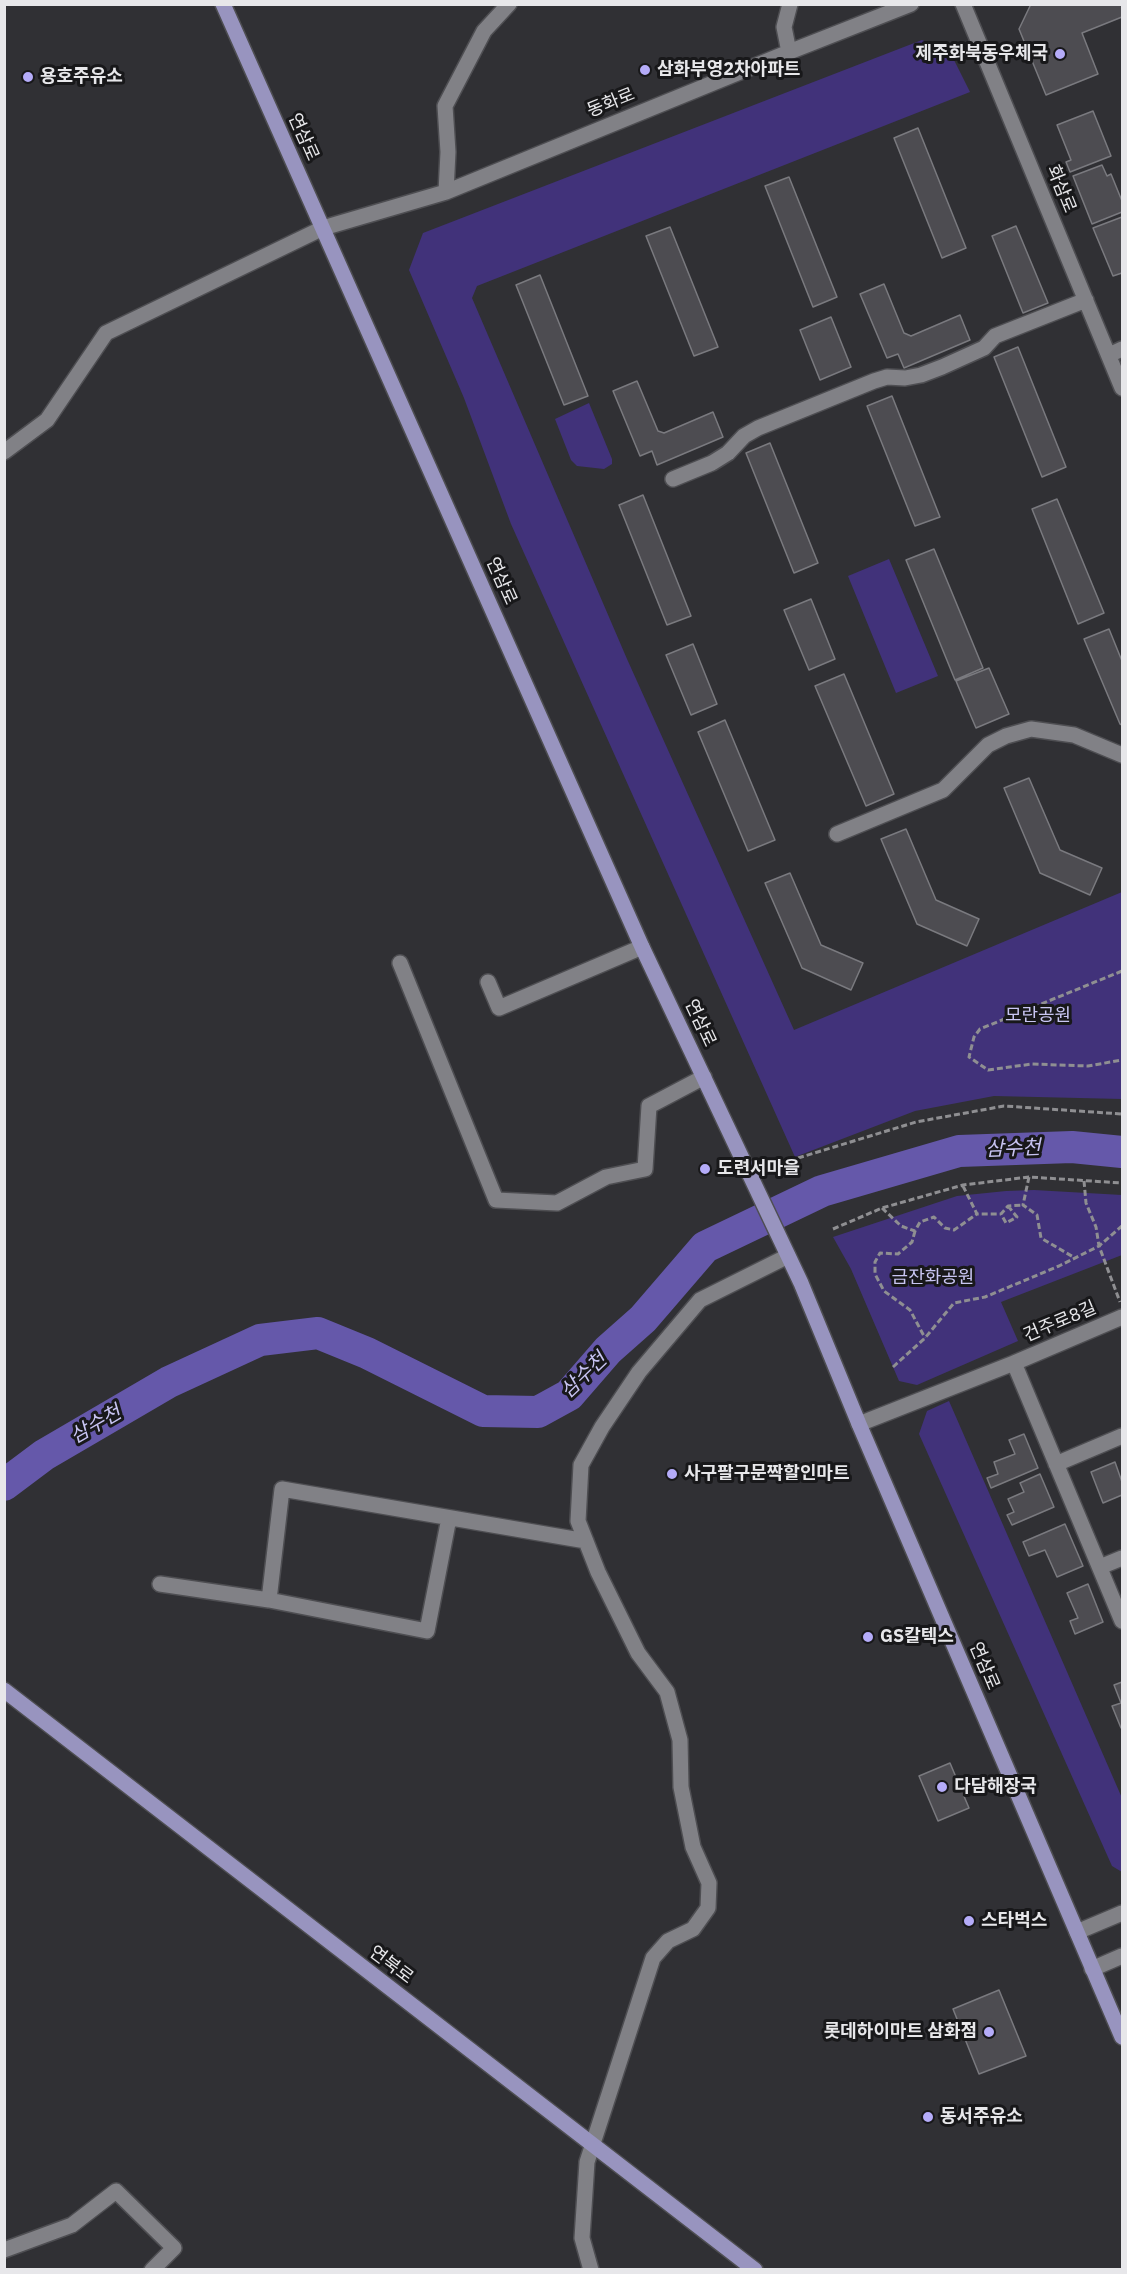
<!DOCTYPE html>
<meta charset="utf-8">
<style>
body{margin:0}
#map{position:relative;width:1127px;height:2274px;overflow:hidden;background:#303034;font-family:"IBM Plex Sans",sans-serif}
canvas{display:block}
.frame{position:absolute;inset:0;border:6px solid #e7e7ea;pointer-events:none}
</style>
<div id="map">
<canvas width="1127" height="2274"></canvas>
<div class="frame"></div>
</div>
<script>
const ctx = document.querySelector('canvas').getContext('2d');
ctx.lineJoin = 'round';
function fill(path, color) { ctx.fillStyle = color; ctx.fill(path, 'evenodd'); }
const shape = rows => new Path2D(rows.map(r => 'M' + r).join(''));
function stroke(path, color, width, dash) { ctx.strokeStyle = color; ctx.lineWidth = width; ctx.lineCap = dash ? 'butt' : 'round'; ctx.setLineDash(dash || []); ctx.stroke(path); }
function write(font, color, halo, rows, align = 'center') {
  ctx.font = font + ' "IBM Plex Sans","Noto Sans KR",sans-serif'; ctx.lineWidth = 6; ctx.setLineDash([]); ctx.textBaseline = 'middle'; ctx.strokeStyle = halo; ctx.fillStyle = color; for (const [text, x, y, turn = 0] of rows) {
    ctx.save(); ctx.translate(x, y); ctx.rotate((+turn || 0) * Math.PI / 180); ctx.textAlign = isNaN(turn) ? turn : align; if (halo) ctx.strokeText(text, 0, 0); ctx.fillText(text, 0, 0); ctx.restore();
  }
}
fill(shape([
 [922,40,950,52,970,92,477,286,472,298,627,659,794,1030,1122,892,1122,1099,994,1096,915,1111,795,1157,511,524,464,398,409,270,423,233],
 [589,403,612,459,612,464,604,469,577,466,571,460,555,419],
 [889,559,938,676,896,693,848,576],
 [1034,1190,1122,1195,1122,1255,1001,1302,1018,1341,917,1385,899,1381,851,1269,833,1237,957,1196,1006,1191],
 [949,1401,1122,1798,1122,1872,1112,1866,919,1434,927,1411]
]), '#41327a');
stroke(shape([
 [4,1485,44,1455,169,1382,260,1340,318,1333,367,1353,483,1411,538,1412,569,1395,608,1350,643,1319,705,1247,822,1191,959,1151,1072,1147,1122,1152]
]), '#6558aa', 32);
const building = shape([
 [1031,4,1122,4,1122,17,1082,33,1098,74,1046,95,1019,29,1031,4],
 [1093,111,1111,156,1070,172,1066,162,1071,160,1057,125,1093,111],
 [918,128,966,248,942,258,894,138,918,128],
 [1102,165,1107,176,1111,174,1122,201,1122,212,1092,224,1073,176,1102,165],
 [789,177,837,297,813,307,765,186,789,177],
 [1122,217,1122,273,1113,276,1093,228,1122,217],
 [1016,226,1048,303,1023,313,992,236,1016,226],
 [670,227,718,347,694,356,646,236,670,227],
 [540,275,588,396,564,405,516,285,540,275],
 [884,284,904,333,911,336,960,315,970,340,904,368,898,354,887,358,860,294,884,284],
 [831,317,851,367,820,380,800,330,831,317],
 [1018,347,1066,467,1042,477,994,357,1018,347],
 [637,381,658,431,664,433,713,412,723,437,657,465,652,451,640,456,613,391,637,381],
 [892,396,940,517,915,526,867,406,892,396],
 [770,443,818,563,794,573,746,453,770,443],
 [643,495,691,616,667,625,619,505,643,495],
 [1057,499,1104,613,1078,624,1032,509,1057,499],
 [934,549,983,668,955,680,906,560,934,549],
 [811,599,835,659,809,670,784,610,811,599],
 [1109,629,1122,661,1122,725,1120,724,1084,639,1109,629],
 [693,644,717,704,691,715,666,655,693,644],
 [989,668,1009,714,976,728,956,681,989,668],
 [844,674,894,794,866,806,815,686,844,674],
 [725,720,775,840,748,851,698,732,725,720],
 [1029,778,1060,850,1102,868,1090,895,1040,873,1004,788,1029,778],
 [906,829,936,900,979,919,967,946,917,924,881,839,906,829],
 [790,873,821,945,863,963,851,990,802,968,765,883,790,873],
 [1024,1434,1038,1468,991,1488,987,1478,998,1474,994,1462,1015,1454,1009,1440,1024,1434],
 [1115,1462,1122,1482,1122,1495,1103,1503,1091,1472,1115,1462],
 [1040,1474,1054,1507,1012,1525,1007,1515,1014,1512,1008,1499,1024,1492,1020,1483,1040,1474],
 [1065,1524,1083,1566,1057,1577,1045,1550,1029,1556,1023,1542,1065,1524],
 [1088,1584,1103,1622,1075,1634,1070,1621,1078,1618,1067,1593,1088,1584],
 [1122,1682,1122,1728,1121,1728,1112,1706,1121,1703,1114,1685,1122,1682],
 [950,1763,969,1808,938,1821,919,1776,950,1763],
 [999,1990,1026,2056,979,2074,953,2009,999,1990]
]);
fill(building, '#4d4c51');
stroke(building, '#7a7a7f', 1.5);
const minor = shape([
 [963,4,1122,388],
 [789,52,784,27,790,4],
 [446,192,448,152,445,106,484,31,509,4],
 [1109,355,1122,349],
 [4,452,47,420,106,333,323,228,446,192,789,52,911,4],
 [673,479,712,463,728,453,744,436,758,428,874,381,887,377,905,378,921,375,942,367,984,348,995,336,1086,300],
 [837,834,943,790,988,745,1006,736,1031,729,1074,735,1122,755],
 [400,963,496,1200,557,1203,606,1177,645,1169,649,1106,704,1077],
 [488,982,499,1008,642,947],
 [1122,1317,1014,1363,1122,1621],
 [859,1424,1014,1363],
 [1056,1464,1122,1436],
 [449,1518,427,1631,269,1600,282,1489,586,1541],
 [1100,1567,1122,1558],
 [160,1584,269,1600],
 [1077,1932,1122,1913],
 [1092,1969,1122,1956],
 [4,2250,72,2225,116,2191,174,2248,152,2270],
 [591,2270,582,2238,587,2162,653,1958,668,1941,693,1929,708,1908,709,1883,693,1847,681,1787,680,1740,667,1692,638,1653,598,1572,578,1521,581,1465,602,1427,639,1372,700,1300,788,1256]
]);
const major = shape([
 [223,4,642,947,801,1283,859,1424,1122,2037],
 [4,1690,755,2270]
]);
stroke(minor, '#4e4e52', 18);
stroke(major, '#4e4e52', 18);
stroke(shape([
 [1122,971,980,1029,974,1037,969,1057,988,1070,1032,1064,1088,1066,1122,1060],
 [798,1158,916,1122,1004,1106,1122,1114],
 [1029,1177,1023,1205,1037,1215,1041,1238,1075,1258],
 [1084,1181,1086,1203,1096,1227,1099,1246,1120,1302],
 [963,1186,977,1214,1001,1214],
 [1008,1206,1017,1217,1006,1223,1001,1214,1008,1206,1023,1205],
 [882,1208,901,1226,915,1231,920,1222,934,1217,945,1228,954,1230,977,1214],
 [833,1229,882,1208,963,1185,1029,1177,1122,1183],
 [915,1231,912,1242,898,1254,880,1253,875,1262,875,1274,884,1291,910,1310,925,1338],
 [893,1367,925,1338,954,1303,985,1297,1059,1266,1099,1246,1122,1226]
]), '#8f8f92', 3, [6, 3]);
stroke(minor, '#818186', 15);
stroke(major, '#9894bf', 15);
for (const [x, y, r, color] of [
 [1060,54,6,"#b5acf9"],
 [645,70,6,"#b5acf9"],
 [28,77,6,"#b5acf9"],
 [705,1169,6,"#b5acf9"],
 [672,1474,6,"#b5acf9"],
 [868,1637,6,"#b5acf9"],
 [942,1787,6,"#b5acf9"],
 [969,1921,6,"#b5acf9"],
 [989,2032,6,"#b5acf9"],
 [928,2117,6,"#b5acf9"]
]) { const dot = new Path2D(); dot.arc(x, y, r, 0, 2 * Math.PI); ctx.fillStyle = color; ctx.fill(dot); stroke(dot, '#18181a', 2); }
write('bold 18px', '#e7e7ea', '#18181a', [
 ["제주화북동우체국",1048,54,"right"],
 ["삼화부영2차아파트",657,70],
 ["용호주유소",40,77],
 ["도련서마을",717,1169],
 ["사구팔구문짝할인마트",684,1474],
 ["GS칼텍스",880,1637],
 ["다담해장국",954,1787],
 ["스타벅스",981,1921],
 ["롯데하이마트 삼화점",977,2032,"right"],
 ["동서주유소",940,2117]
], 'left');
write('18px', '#e7e7ea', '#18181a', [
 ["동화로",611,103,-22],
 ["연삼로",303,137,66],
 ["화삼로",1061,189,68],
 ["연삼로",501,581,66],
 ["연삼로",700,1023,65],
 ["건주로8길",1060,1322,-23],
 ["연삼로",984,1666,67],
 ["연북로",391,1965,37]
]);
write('18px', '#c9c6f3', '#18181a', [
 ["모란공원",1038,1016],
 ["금잔화공원",933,1278]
]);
write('italic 20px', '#c8c4f2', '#18181a', [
 ["삼수천",1013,1149,-2],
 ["삼수천",584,1376,-44],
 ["삼수천",96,1425,-30]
]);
</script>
